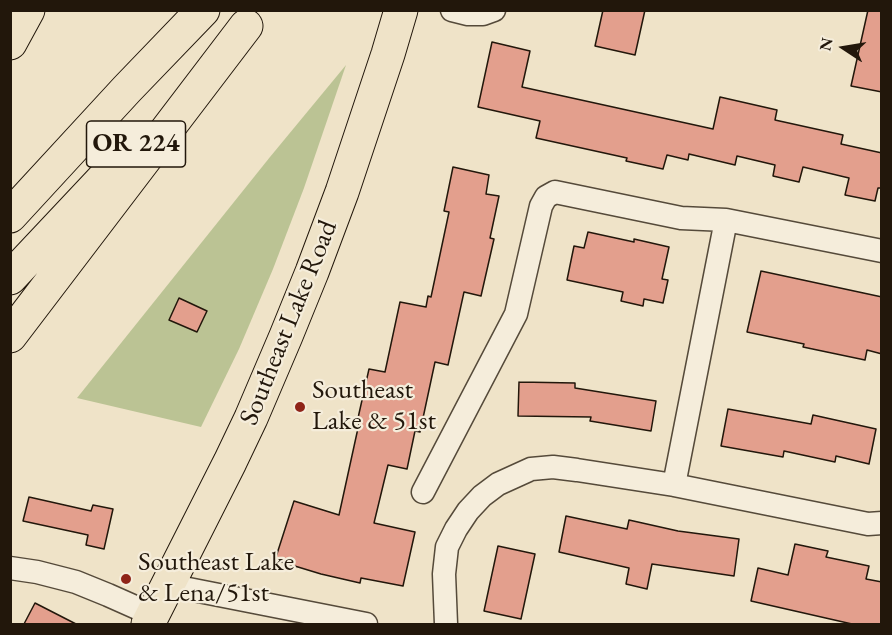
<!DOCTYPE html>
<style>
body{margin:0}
#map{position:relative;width:892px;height:635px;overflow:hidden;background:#efe3c8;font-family:"EB Garamond",serif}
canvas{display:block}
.frame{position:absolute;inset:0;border:12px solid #22170b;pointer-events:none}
.north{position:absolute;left:814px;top:18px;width:60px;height:60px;-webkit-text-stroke:4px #f5eddb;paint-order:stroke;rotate:282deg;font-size:16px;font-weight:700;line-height:24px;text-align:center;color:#22170b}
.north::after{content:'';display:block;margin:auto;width:21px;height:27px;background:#22170b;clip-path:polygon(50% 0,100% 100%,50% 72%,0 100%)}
</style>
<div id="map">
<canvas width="892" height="635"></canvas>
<div class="frame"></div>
<div class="north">N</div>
</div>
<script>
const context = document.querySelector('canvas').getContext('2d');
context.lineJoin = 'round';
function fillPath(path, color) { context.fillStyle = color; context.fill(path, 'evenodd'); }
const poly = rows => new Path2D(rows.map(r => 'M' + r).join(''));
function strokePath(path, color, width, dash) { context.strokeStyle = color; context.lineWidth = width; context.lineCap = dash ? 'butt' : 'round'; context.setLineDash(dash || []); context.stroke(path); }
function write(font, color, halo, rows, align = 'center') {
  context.font = font + ' "EB Garamond",serif'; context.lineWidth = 4.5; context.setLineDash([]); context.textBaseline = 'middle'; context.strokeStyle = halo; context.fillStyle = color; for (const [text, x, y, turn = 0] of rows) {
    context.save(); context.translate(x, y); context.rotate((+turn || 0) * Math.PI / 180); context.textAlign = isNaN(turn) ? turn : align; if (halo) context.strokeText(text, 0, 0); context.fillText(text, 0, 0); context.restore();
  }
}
fillPath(poly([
 [346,65,304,188,273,269,239,349,201,427,77,398,270,157]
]), '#bbc394');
const building = poly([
 [603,10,645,10,635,55,595,46,603,10],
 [868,10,882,10,882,92,851,86,868,10],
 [492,42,530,51,522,87,713,129,720,97,777,110,775,120,843,135,841,144,882,153,882,188,878,188,875,201,845,195,849,178,803,167,799,182,773,176,775,165,737,156,735,165,689,154,688,160,667,155,663,169,626,161,627,158,536,138,540,121,478,107,492,42],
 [453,167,489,175,486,194,499,196,490,238,494,239,481,296,464,292,448,365,435,362,420,432,415,431,407,469,388,465,374,523,415,532,403,586,361,578,360,583,321,574,275,560,294,501,339,515,360,419,358,418,369,369,385,372,400,302,426,307,428,296,431,297,449,212,444,211,453,167],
 [588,232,634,242,634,239,669,247,662,279,668,280,663,303,644,299,643,306,621,301,623,292,567,280,574,246,584,248,588,232],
 [761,271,882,297,882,354,867,350,865,360,803,347,804,344,747,332,761,271],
 [179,298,207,311,197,332,169,320,179,298],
 [519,382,575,383,575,388,656,401,651,431,590,421,591,417,518,416,519,382],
 [728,409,811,424,813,415,876,429,869,464,836,456,835,462,784,451,783,457,721,446,728,409],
 [29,497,91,511,93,505,113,509,104,549,86,545,88,535,23,521,29,497],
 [566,516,627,529,629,520,678,531,739,539,734,576,652,564,647,589,626,584,629,568,559,552,566,516],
 [795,544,828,551,826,557,869,566,866,579,882,582,882,624,852,624,751,601,758,568,788,575,795,544],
 [498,546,535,554,521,619,484,611,498,546],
 [35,603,76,624,24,624,35,603]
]);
fillPath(building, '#e39f8d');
strokePath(building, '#22170b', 1.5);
const minor = poly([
 [452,10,468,14,483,14,494,10],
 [674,485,726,220],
 [423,492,516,314,541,206,546,197,555,192,681,218,726,220,882,251],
 [10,568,37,572,76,582,108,595,153,615],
 [168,585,366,624],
 [446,624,444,574,447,547,456,529,468,511,482,496,498,484,531,469,553,467,577,470,674,485,868,524,882,523]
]);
const primary = poly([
 [148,624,230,462,251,418,286,336,312,272,342,192,388,54,401,10]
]);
const trunk = poly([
 [10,43,28,10],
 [10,216,127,89,203,10],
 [10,278,120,161],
 [10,336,246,26]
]);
strokePath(minor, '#554a3a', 25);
strokePath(primary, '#22170b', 35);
strokePath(trunk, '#22170b', 35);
strokePath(minor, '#f5eddb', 22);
strokePath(primary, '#efe3c8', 33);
strokePath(trunk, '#efe3c8', 33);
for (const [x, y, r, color] of [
 [300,407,6,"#8f2418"],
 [126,579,6,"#8f2418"]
]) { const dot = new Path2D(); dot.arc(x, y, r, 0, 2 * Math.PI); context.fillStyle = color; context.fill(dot); strokePath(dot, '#f5eddb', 2); }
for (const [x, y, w] of [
 [136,144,99]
]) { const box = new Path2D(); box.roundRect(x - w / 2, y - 23, w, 46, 4.5); context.fillStyle = '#f5eddb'; context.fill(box); strokePath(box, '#22170b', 1.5); }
write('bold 26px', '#22170b', null, [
 ["OR 224",136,144]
]);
write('27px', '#22170b', '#f5eddb', [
 ["Southeast Lake Road",289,323,-68]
]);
write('27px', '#22170b', '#f5eddb', [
 ["Southeast",312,391],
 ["Lake & 51st",312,422],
 ["Southeast Lake",138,563],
 ["& Lena/51st",138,594]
], 'left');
</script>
